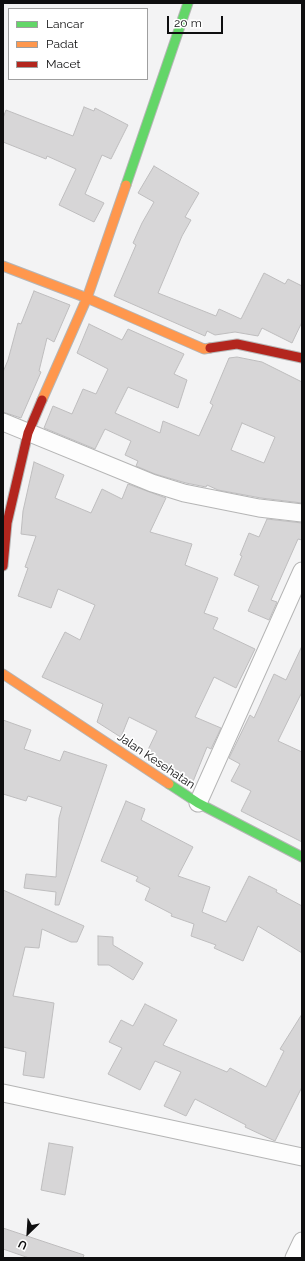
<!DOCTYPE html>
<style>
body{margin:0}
#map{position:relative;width:305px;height:1261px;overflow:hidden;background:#f3f3f4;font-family:Raleway,sans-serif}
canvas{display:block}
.frame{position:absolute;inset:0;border:4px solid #0e0e0f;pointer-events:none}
.legend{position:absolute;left:8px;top:8px;width:140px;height:72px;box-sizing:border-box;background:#fff;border:1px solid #9f9f9f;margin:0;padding:5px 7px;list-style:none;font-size:12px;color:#0e0e0f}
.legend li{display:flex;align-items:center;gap:8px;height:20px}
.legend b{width:20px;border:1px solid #9f9f9f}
.north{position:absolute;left:8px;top:1213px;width:40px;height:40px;-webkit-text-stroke:3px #fff;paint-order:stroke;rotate:205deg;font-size:11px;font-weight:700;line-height:16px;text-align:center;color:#0e0e0f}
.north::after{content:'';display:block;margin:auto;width:14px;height:18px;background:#0e0e0f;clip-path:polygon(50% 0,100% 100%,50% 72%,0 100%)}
.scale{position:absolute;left:167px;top:16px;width:56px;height:18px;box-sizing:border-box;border:2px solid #0e0e0f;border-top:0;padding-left:5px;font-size:12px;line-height:14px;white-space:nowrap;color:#0e0e0f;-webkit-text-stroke:3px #fff;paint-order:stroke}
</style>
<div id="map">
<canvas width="305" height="1261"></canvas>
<div class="frame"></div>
<ul class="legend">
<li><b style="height:5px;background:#63d668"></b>Lancar</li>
<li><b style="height:5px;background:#ff974d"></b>Padat</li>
<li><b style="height:5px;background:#b3261e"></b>Macet</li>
</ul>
<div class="north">U</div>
<div class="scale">20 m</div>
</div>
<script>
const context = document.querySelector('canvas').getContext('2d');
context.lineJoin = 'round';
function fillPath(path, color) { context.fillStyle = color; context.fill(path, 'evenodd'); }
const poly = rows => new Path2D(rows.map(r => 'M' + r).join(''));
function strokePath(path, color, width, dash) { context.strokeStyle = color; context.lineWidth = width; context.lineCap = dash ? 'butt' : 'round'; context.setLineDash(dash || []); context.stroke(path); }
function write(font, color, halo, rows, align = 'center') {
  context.font = font + ' Raleway,sans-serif'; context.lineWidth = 3.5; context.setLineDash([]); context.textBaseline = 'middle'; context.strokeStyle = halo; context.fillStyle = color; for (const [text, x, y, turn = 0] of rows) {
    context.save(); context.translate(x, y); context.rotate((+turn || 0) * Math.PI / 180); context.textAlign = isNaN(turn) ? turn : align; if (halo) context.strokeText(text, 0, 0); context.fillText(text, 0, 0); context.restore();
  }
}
const building = poly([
 [84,107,94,111,95,108,128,125,111,159,102,155,85,194,104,203,94,222,59,205,76,169,47,156,46,159,3,142,3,118,6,110,73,136,84,107],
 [154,166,199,193,185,217,191,220,182,236,158,293,216,316,219,309,241,319,264,273,285,284,288,279,302,286,302,322,292,343,262,328,258,336,235,332,215,335,207,331,205,336,114,296,136,245,133,243,142,223,154,202,138,193,154,166],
 [34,291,70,305,54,342,47,338,39,371,41,372,21,418,3,412,3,372,8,360,18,323,21,324,34,291],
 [89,324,122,340,128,329,184,354,174,374,187,380,178,408,128,387,115,413,160,433,163,421,199,436,213,405,210,403,229,358,237,357,262,362,302,382,302,503,261,498,218,490,207,485,206,487,186,483,155,474,136,466,138,461,125,455,131,441,105,429,95,449,44,428,53,406,72,414,83,389,96,394,108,369,77,353,89,324],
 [242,423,275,437,264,463,231,450,242,423],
 [34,462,64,475,55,498,91,513,102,489,122,499,128,484,166,498,150,532,192,544,185,565,218,578,204,613,218,618,213,629,255,649,236,688,214,677,195,717,221,728,211,749,207,747,192,784,169,769,170,766,146,754,157,731,129,717,121,737,119,736,97,722,103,704,42,677,65,632,80,640,95,605,58,589,51,608,18,596,28,568,25,567,36,536,21,534,23,511,34,462],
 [267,519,302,523,302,540,298,539,271,600,277,602,269,620,248,611,259,586,234,575,242,556,240,555,249,533,259,537,267,519],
 [302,646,302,692,278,741,302,752,302,842,241,811,251,791,231,781,240,764,229,758,250,715,254,718,274,674,286,680,302,646],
 [3,720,31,730,24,749,60,761,64,751,107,765,59,905,55,905,56,892,24,888,26,874,56,877,59,818,62,807,28,796,26,801,3,794,3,720],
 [126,801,145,809,141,820,193,847,178,876,210,887,202,912,226,922,249,876,277,890,276,892,302,906,302,953,258,926,243,961,214,948,216,945,191,936,194,924,171,916,172,914,145,900,150,888,136,881,138,877,101,861,126,801],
 [3,890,84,926,77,942,71,942,42,929,39,948,25,947,13,996,54,1003,44,1078,23,1075,26,1052,3,1047,3,890],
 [98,936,113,937,113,945,143,963,133,980,109,965,98,965,98,936],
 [145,1004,177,1020,163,1045,227,1072,230,1068,266,1087,284,1051,280,1049,302,1014,302,1087,275,1141,245,1127,246,1125,195,1099,186,1116,164,1106,181,1072,155,1061,140,1090,108,1074,122,1048,109,1042,121,1020,133,1026,145,1004],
 [49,1143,73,1147,65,1195,41,1190,49,1143],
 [3,1228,84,1255,83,1258,29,1258,3,1249,3,1228]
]);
fillPath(building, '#d7d6d7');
strokePath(building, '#bebdbe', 1);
const street = poly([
 [3,422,152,483,184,493,259,508,302,513],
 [198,803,302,571],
 [3,1093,302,1157],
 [294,1258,302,1241]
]);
const fast = poly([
 [126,185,188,3],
 [169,784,198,803,302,857]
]);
const slow = poly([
 [3,266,87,298,204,349,210,348],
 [42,400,87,298,126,185],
 [3,674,169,784]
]);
const jam = poly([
 [210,348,237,344,302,358],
 [3,566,7,523,28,433,42,400]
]);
strokePath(street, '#b5b5b5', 19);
strokePath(fast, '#b5b5b5', 11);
strokePath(slow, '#b5b5b5', 11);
strokePath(jam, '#b5b5b5', 11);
strokePath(street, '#fdfdfd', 17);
strokePath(fast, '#63d668', 9);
strokePath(slow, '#ff974d', 9);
strokePath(jam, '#b3261e', 9);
write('12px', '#0e0e0f', '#fff', [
 ["Jalan Kesehatan",156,761,34]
]);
</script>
